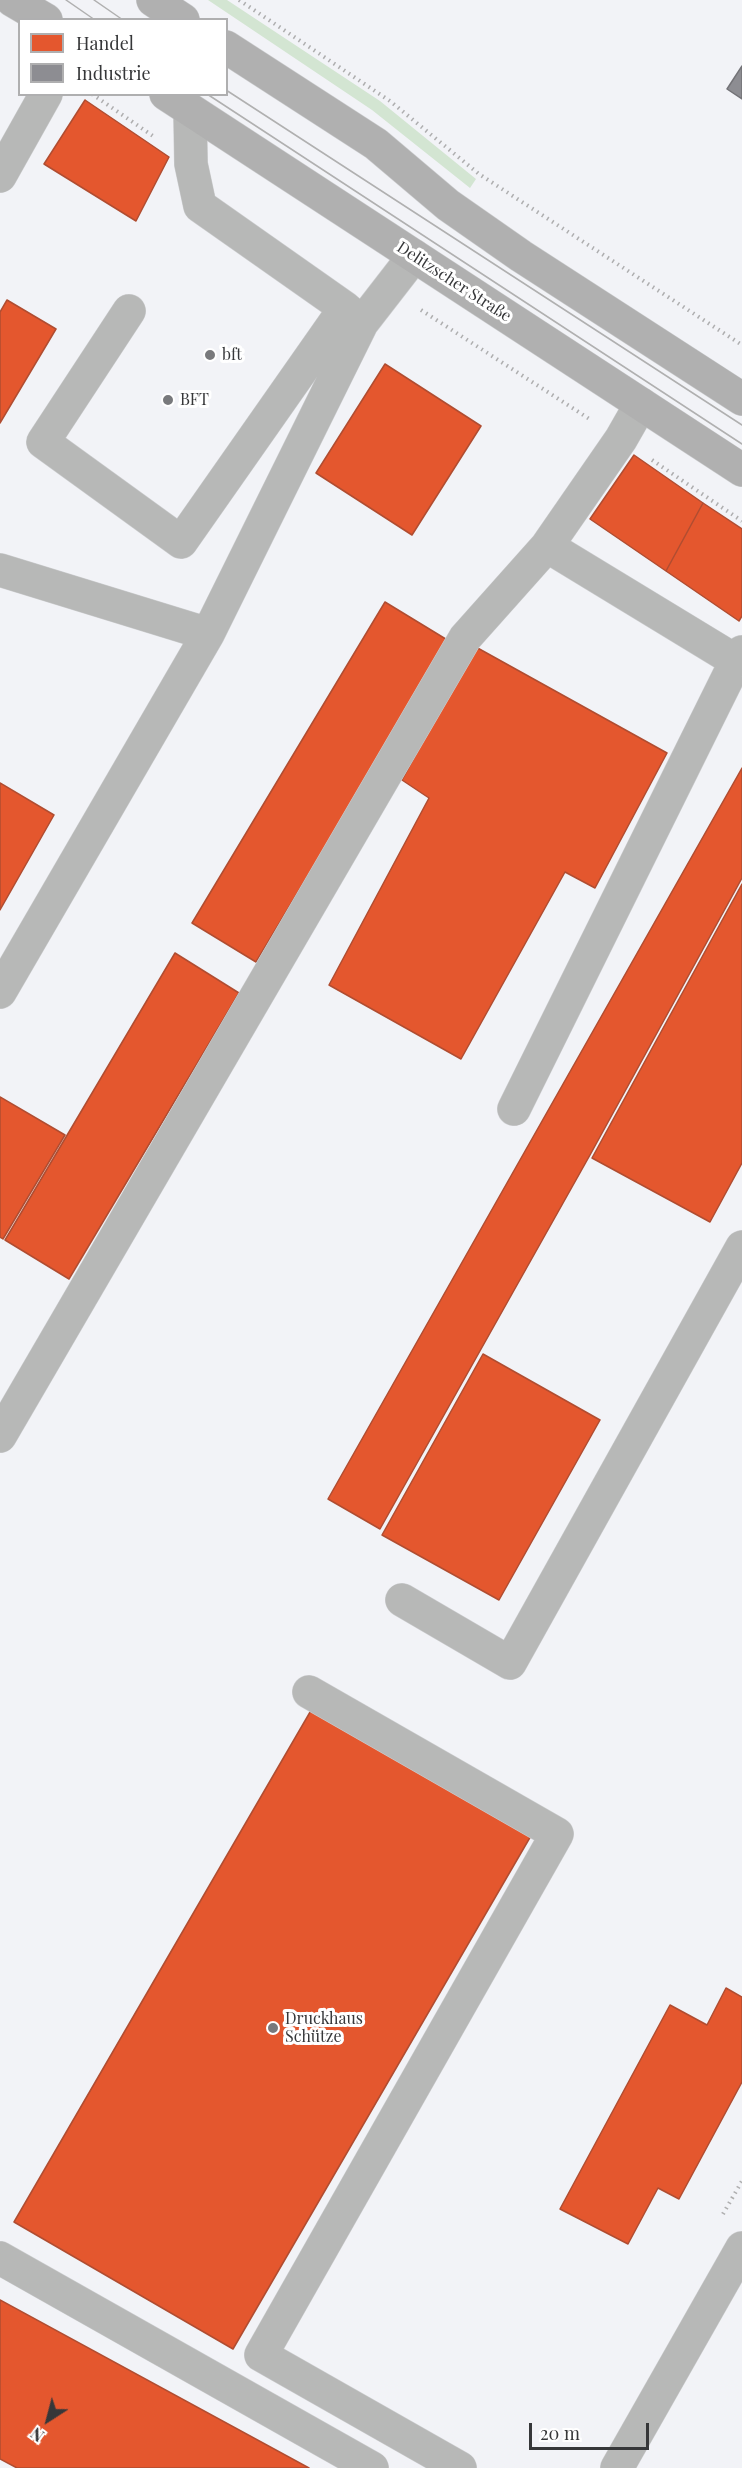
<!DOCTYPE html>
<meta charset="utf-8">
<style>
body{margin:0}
#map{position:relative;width:742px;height:2468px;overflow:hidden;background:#f2f3f7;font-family:"Playfair Display",serif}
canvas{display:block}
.legend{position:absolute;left:18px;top:18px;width:210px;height:78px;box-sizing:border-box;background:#fff;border:2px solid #afafb0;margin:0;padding:8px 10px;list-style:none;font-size:18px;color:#363739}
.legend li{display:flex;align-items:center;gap:12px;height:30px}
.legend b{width:30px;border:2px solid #afafb0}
.north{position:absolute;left:18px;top:2390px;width:60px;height:60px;-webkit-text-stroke:4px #fff;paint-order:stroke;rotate:216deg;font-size:16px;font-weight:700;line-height:24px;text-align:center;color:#363739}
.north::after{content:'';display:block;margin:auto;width:21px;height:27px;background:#363739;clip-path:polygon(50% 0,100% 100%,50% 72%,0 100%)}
.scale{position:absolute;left:529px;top:2423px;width:120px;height:27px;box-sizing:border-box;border:3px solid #363739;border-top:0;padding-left:8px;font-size:18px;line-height:21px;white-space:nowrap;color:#363739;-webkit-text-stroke:4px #fff;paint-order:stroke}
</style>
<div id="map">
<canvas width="742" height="2468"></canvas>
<ul class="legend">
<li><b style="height:16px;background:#e4572e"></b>Handel</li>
<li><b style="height:16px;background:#8d8d92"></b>Industrie</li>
</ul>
<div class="north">N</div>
<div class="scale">20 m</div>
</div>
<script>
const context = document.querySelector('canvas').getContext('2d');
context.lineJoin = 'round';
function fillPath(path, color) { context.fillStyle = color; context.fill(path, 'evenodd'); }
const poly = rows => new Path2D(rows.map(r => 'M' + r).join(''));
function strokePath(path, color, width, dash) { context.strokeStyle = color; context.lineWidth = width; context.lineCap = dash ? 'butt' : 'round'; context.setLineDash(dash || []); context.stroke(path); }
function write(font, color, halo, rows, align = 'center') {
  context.font = font + ' "Playfair Display",serif'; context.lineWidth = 6; context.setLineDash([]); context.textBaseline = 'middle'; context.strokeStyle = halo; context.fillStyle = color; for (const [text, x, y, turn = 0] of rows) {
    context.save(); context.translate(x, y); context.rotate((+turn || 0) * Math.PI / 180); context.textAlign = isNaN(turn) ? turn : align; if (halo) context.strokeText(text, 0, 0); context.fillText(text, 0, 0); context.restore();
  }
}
fillPath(poly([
 [208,0,227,0,380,101,476,179,470,188,372,110]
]), '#d3e5d2');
const shops = poly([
 [85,100,169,157,136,221,44,164,85,100],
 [7,300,56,329,0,423,0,312,7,300],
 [385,364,481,426,412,535,316,473,385,364],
 [634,455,703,503,666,571,590,519,634,455],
 [703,503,742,529,742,616,739,621,666,571,703,503],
 [385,602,449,641,256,962,192,923,385,602],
 [474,646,667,753,595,888,565,872,461,1059,329,985,429,798,402,780,474,646],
 [742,768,742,878,590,1155,380,1529,328,1499,742,768],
 [0,783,54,815,0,910,0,783],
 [742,884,742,1163,710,1222,592,1158,742,884],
 [175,953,239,993,69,1279,5,1240,175,953],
 [0,1097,65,1135,3,1239,0,1237,0,1097],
 [483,1354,600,1420,499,1600,382,1535,483,1354],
 [313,1707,532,1834,233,2349,14,2222,313,1707],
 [726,1988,742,1997,742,2082,679,2199,658,2188,628,2244,560,2209,670,2005,707,2025,726,1988],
 [0,2300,309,2468,17,2468,0,2459,0,2300]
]);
fillPath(shops, '#e4572e');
strokePath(shops, '#b04d31', 1.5);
const industry = poly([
 [742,66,742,99,727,89,742,66]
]);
fillPath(industry, '#8d8d92');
strokePath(industry, '#737377', 1.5);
const minor = poly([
 [190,110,191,164,200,206,345,308,361,322],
 [0,176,46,94],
 [129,311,43,442,181,542,345,308],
 [547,546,736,661,742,652],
 [0,570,208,634],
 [0,992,208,634,362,323,414,256],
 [514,1109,736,661],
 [0,1436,465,638,547,546,621,439,641,404],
 [402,1600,510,1663,742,1247],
 [309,1692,557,1834,261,2355,460,2468],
 [0,2258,372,2468],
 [617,2468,742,2248]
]);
const major = poly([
 [12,0,46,20],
 [153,0,183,20],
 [226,47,376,144,448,205,521,256,742,399],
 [166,94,742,470]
]);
strokePath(minor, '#cdced0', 34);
strokePath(major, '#cdced0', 34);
strokePath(poly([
 [239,0,390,101,479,174,742,345],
 [92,94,153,136],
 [421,310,591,420],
 [652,460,742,521],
 [723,2214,742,2181]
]), '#aeaeaf', 4, [1.5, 4.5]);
strokePath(minor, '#b7b8b7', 33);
strokePath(major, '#b0b0b0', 33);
strokePath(poly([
 [66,0,95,20],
 [94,0,123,20],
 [226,90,742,425],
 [207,94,742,444]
]), '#b0b0b0', 1.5);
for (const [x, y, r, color] of [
 [210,355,6,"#78797c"],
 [168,400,6,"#78797c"],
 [273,2028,6,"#78797c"]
]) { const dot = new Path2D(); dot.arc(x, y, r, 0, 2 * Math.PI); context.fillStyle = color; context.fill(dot); strokePath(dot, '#fff', 2); }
write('16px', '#363739', '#fff', [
 ["Delitzscher Straße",454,282,33]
]);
write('16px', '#363739', '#fff', [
 ["bft",222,355],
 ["BFT",180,400],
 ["Druckhaus",285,2019],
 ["Schütze",285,2037]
], 'left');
</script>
